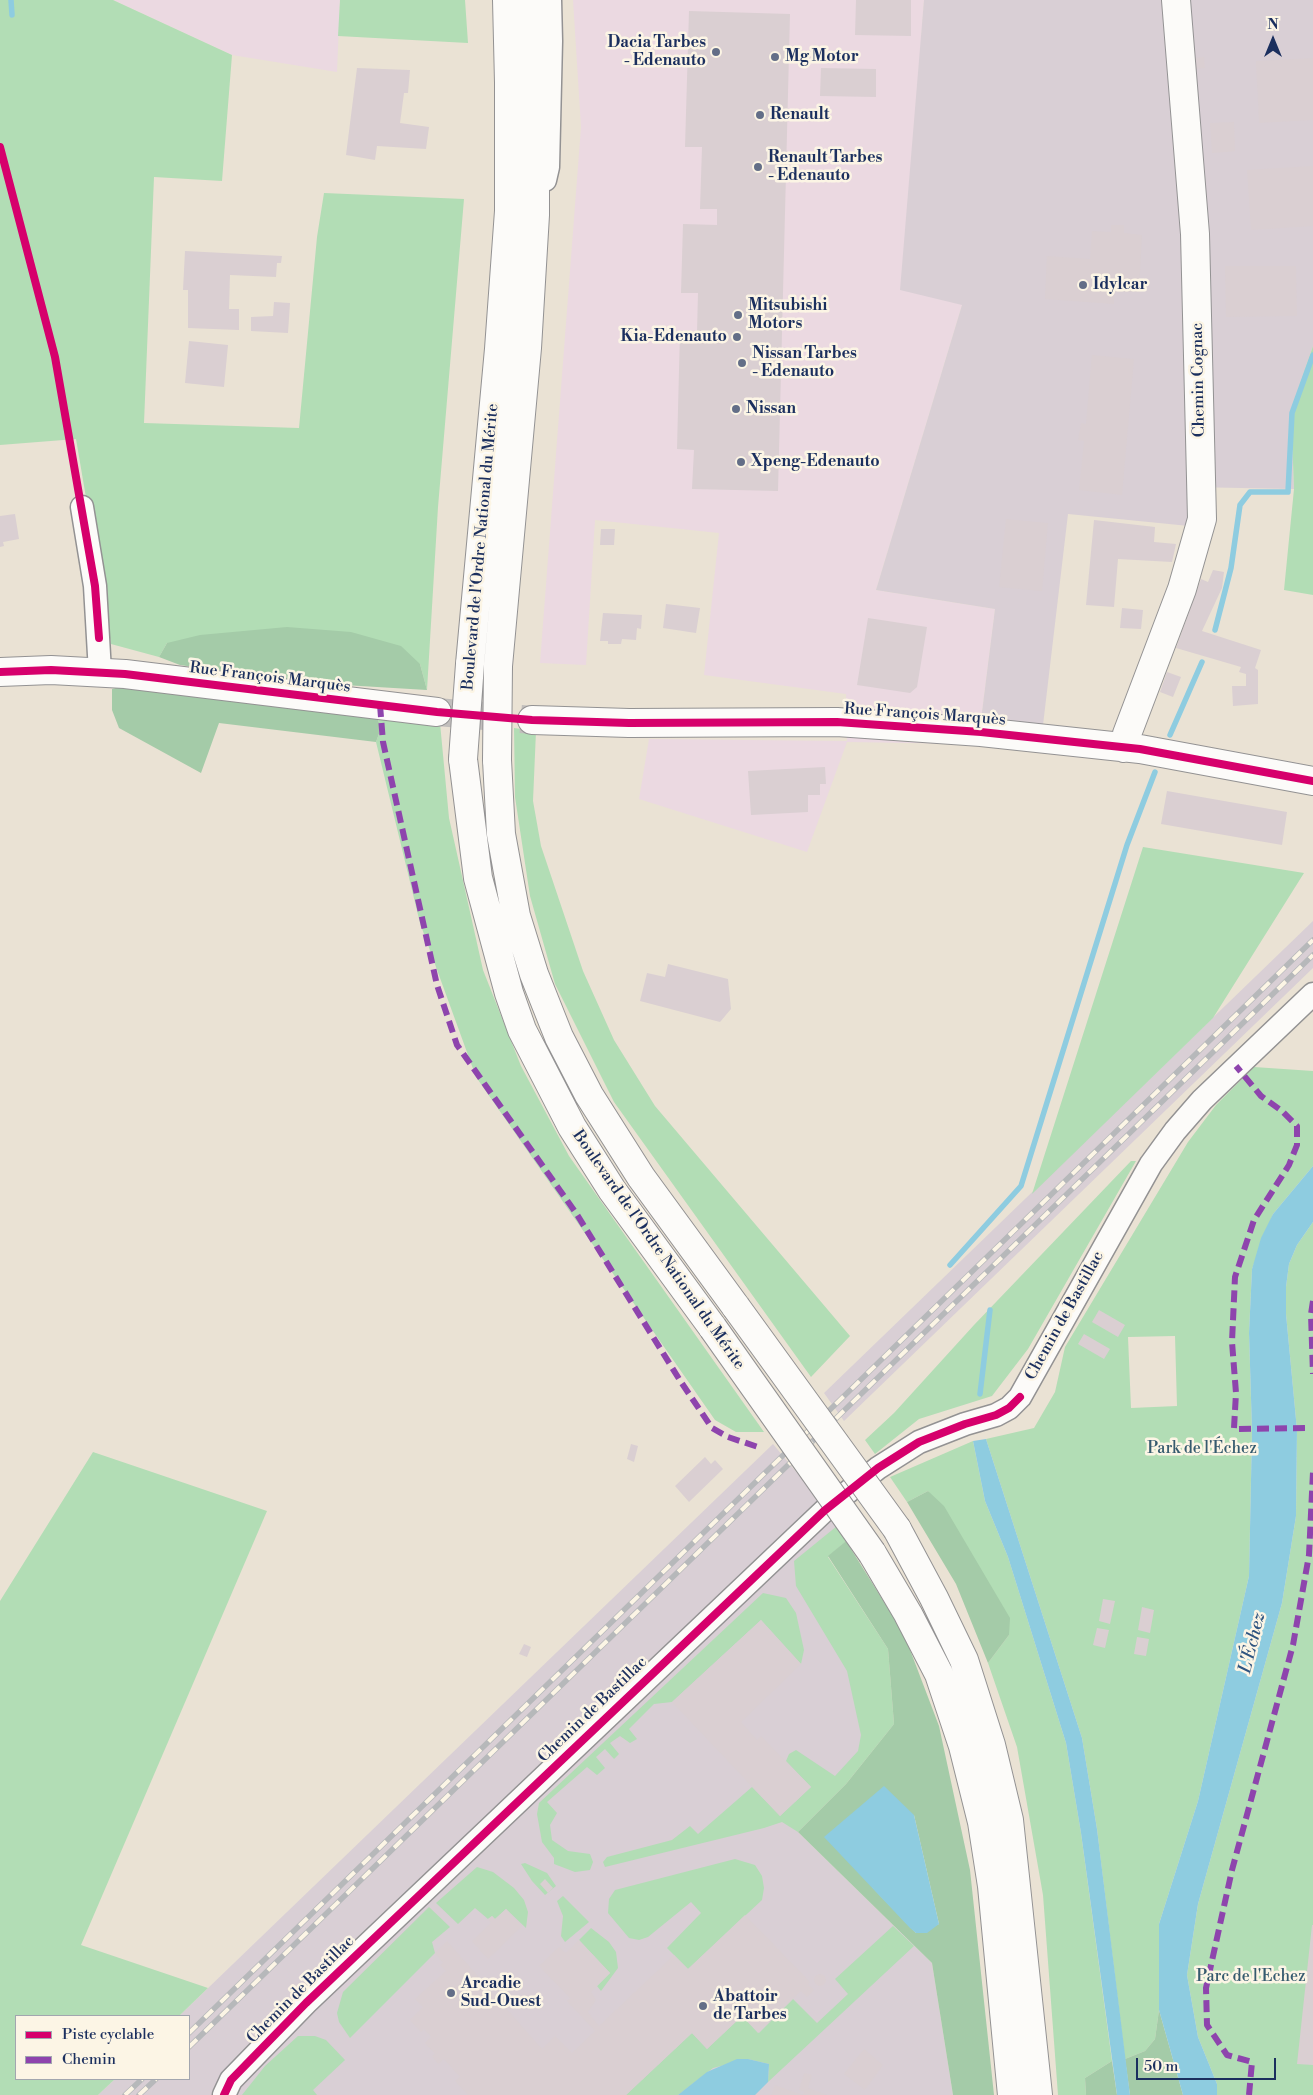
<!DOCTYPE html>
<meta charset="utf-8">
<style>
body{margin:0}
#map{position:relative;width:1313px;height:2095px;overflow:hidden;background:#eae2d4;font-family:"Libre Bodoni",serif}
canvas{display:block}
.legend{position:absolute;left:15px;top:2015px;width:175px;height:65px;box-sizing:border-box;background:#fcf5e5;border:1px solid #a2a6af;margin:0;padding:6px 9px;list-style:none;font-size:15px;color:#1b2f5e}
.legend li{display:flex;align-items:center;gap:10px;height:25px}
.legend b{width:25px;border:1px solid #a2a6af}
.north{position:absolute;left:1248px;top:15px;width:50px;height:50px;-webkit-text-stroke:4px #fcf5e5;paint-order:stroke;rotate:0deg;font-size:14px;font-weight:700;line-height:20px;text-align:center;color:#1b2f5e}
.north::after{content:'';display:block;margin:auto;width:18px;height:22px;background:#1b2f5e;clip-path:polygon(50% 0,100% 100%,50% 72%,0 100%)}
.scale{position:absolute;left:1136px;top:2058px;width:140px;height:22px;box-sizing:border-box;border:2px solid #1b2f5e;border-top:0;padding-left:6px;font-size:15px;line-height:18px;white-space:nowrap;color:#1b2f5e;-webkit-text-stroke:4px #fcf5e5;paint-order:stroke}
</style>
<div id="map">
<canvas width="1313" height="2095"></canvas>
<ul class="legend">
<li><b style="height:6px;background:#d6006c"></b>Piste cyclable</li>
<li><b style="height:6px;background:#8e44ad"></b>Chemin</li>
</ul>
<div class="north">N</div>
<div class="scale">50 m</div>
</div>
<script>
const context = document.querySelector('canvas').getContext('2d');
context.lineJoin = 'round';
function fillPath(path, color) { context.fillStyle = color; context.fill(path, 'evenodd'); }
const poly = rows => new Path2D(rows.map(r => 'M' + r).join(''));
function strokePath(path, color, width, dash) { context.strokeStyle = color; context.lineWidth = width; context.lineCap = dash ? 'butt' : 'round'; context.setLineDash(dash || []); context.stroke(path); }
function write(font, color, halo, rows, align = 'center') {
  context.font = font + ' "Libre Bodoni",serif'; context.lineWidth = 5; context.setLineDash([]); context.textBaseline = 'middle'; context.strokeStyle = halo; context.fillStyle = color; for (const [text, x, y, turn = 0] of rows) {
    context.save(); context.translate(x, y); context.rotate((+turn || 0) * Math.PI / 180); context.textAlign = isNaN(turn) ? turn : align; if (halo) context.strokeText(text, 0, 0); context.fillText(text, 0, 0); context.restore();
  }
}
fillPath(poly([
 [113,0,340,0,337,72,232,55],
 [573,0,924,0,921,41,962,305,876,590,995,609,981,720,976,744,847,742,807,852,639,799,649,739,847,741,846,694,704,675,719,533,595,520,586,665,540,663,581,127]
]), '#ebd9e1');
fillPath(poly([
 [924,0,1313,0,1313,346,1291,410,1294,489,1189,487,1189,526,1068,514,1043,725,981,720,995,609,876,590,962,305,900,290],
 [1313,921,1313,968,844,1421,824,1393],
 [773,1444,798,1474,846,1541,828,1557,894,1724,798,1832,932,1963,953,2095,98,2095,115,2079,189,2079,189,2016,179,2016]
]), '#d9cfd5');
fillPath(poly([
 [0,0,113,0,232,55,222,181,154,177,144,423,299,428,317,237,324,193,464,199,438,507,427,690,420,664,167,643,159,657,111,644,76,439,0,445],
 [340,0,465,0,468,43,338,36],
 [1313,346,1313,595,1284,590,1294,489,1291,410],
 [376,715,440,723,449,818,483,970,521,1066,569,1156,764,1432,736,1432,715,1420,476,1077,420,923,376,742,381,728],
 [514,728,536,731,533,801,541,846,583,971,614,1040,655,1106,850,1336,811,1377,614,1102,555,984,530,896,515,797],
 [1143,847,1304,873,1213,1018,1032,1194],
 [1254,1067,1313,1071,1313,1166,1273,1214,1252,1269,1249,1333,1252,1431,1249,1576,1198,1801,1159,1924,1159,2010,1155,2039,1145,2051,1125,2059,1097,1829,1082,1738,986,1439,1034,1428,1055,1392,1065,1347,1188,1142,1216,1105],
 [1175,1336,1177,1406,1131,1408,1128,1337],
 [1131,1161,1136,1161,1028,1349,992,1396,919,1419,875,1454,865,1440,894,1413,974,1325],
 [1313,1222,1313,2095,1217,2095,1217,2084,1198,2037,1187,1975,1198,1904,1282,1603,1296,1516,1297,1430,1286,1314,1286,1287,1289,1264,1297,1245],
 [973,1441,985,1501,1008,1557,1066,1743,1081,1833,1112,2061,1085,2078,1086,2095,1058,2095,1043,1895,1017,1747,988,1663,1009,1635,928,1491,907,1502,890,1477],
 [93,1452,267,1511,81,1945,208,1988,179,2016,16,2016,16,2079,115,2079,98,2095,0,2095,0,1601],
 [837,1526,846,1541,828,1557,888,1649,894,1724,846,1784,798,1832,782,1822,764,1828,605,1867,603,1862,607,1857,672,1840,690,1826,698,1834,752,1787,780,1816,811,1787,786,1761,789,1754,796,1750,835,1776,858,1751,861,1735,847,1671,796,1586,794,1561],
 [763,1593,786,1598,796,1613,804,1650,801,1664,761,1620,672,1702,654,1704,629,1729,637,1739,630,1743,620,1736,610,1743,619,1754,614,1759,605,1749,596,1757,605,1768,597,1775,587,1767,547,1802,557,1813,550,1825,552,1840,568,1851,590,1854,593,1862,590,1870,575,1872,554,1864,554,1858,542,1842,537,1814,539,1803],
 [735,1859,755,1865,762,1876,764,1888,762,1900,688,1969,667,1948,701,1913,691,1902,648,1937,639,1940,629,1938,608,1913,609,1899,615,1890],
 [525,1863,547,1873,556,1886,545,1895,532,1881,521,1864],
 [477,1867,493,1872,514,1888,524,1900,528,1912,526,1928,506,1909,495,1919,492,1916,488,1919,475,1908,458,1924,436,1903],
 [563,1896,589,1922,565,1942,561,1936,563,1916,557,1901],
 [429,1907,450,1927,432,1942,435,1953,350,2038,339,2022,337,2013,343,1992],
 [893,1926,914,1946,768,2082,769,2064,748,2059,713,2068,678,2095,626,2095,692,2033,707,2049,742,2016,759,2033,793,1999,817,2023,848,1994,835,1979],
 [591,1928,609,1942,616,1952,618,1968,601,1991,597,1986,610,1973,579,1940],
 [298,2036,315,2036,326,2040,345,2060,313,2090,317,2095,242,2095,265,2066]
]), '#b2ddb5');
fillPath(poly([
 [287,627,351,632,401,646,420,664,427,690,294,682,180,665,159,657,167,643,200,635],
 [127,685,376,715,381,728,376,742,219,723,201,773,119,728,112,710,112,689],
 [928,1491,944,1506,1010,1618,1009,1635,988,1663,956,1584,907,1502],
 [846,1541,904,1634,939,1726,970,1870,994,2095,953,2095,932,1963,798,1832,846,1784,894,1724,888,1649,828,1556],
 [914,1815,939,1924,916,1933,872,1887],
 [1159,2010,1183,2095,1130,2095,1125,2059,1145,2051,1155,2039],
 [1112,2061,1117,2095,1086,2095,1085,2078]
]), '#a4cba8');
fillPath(poly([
 [1313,1166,1313,1222,1297,1245,1289,1264,1286,1287,1286,1314,1297,1430,1296,1516,1282,1603,1198,1904,1187,1975,1198,2037,1217,2084,1217,2095,1183,2095,1159,2010,1159,1924,1198,1801,1249,1576,1252,1431,1249,1333,1252,1269,1261,1238,1273,1214],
 [986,1439,1082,1738,1097,1829,1130,2095,1117,2095,1081,1833,1066,1743,1008,1557,985,1501,973,1441],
 [884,1786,914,1815,939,1924,927,1933,916,1933,910,1928,824,1837],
 [737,2059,748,2059,769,2064,768,2082,755,2095,678,2095,707,2072]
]), '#8ecce0');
strokePath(poly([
 [11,0,12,15],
 [1215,630,1231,568,1240,505,1250,492,1288,492,1292,413,1313,355],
 [1170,735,1202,662],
 [950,1265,1021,1186,1127,845,1155,772],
 [980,1394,990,1310]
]), '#8ecce0', 5.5);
fillPath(poly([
 [856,0,911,0,911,36,855,35],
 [689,11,790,14,778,491,692,489,694,450,677,449,680,331,697,332,698,293,681,293,683,224,717,225,717,209,700,209,702,147,685,147],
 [1204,57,1205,68,1194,69,1193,58],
 [1313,58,1313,120,1259,123,1256,61],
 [357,68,410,70,408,93,404,93,400,123,429,127,426,149,377,146,375,160,346,155],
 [821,68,876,69,876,97,820,96],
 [1234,122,1235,151,1212,153,1210,123],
 [1313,166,1313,226,1251,230,1247,170],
 [1111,225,1124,225,1124,233,1142,235,1139,292,1114,292,1114,304,1045,299,1047,256,1090,259,1092,231,1111,232],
 [185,251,282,256,281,263,277,263,276,277,230,275,229,309,239,309,239,330,188,328,188,290,183,290],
 [1225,266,1296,266,1297,316,1226,317],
 [274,302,290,303,288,333,251,331,251,317,273,316],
 [189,341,228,345,224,387,185,383],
 [1092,355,1134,359,1122,495,1079,490,1084,441,1078,440,1081,423,1086,424],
 [15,514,19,539,3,542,4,546,0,547,0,516],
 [1006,519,1048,523,1042,591,999,587],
 [1094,520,1155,527,1154,542,1176,544,1172,562,1118,559,1114,607,1086,605],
 [601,529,615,529,614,545,600,545],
 [1213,570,1224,572,1222,588,1202,631,1261,650,1255,668,1258,670,1258,704,1233,706,1232,686,1246,686,1246,674,1239,672,1241,667,1176,648,1201,579,1208,582],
 [666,604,700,608,696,633,663,628],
 [1122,608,1143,610,1141,629,1120,628],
 [603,613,642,615,641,629,637,628,636,640,622,639,621,644,608,644,608,641,600,641],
 [868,618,927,627,917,687,910,693,857,685],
 [1167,672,1181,677,1173,697,1160,692],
 [825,767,826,784,820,784,820,795,808,795,808,812,751,815,748,771],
 [1167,791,1287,812,1282,845,1161,824],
 [668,964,728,979,731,1009,720,1022,640,1001,647,973,665,977],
 [1099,1310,1125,1325,1118,1337,1092,1322],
 [1084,1334,1110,1349,1104,1359,1078,1344],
 [631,1444,638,1446,634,1462,627,1459],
 [705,1457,711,1464,715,1460,723,1469,689,1502,675,1486],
 [1103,1599,1115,1601,1110,1624,1099,1621],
 [1142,1607,1154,1610,1150,1633,1138,1630],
 [761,1620,801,1664,741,1722,757,1740,761,1736,811,1787,780,1816,672,1702],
 [1097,1628,1109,1630,1105,1648,1093,1645],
 [1137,1637,1149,1639,1146,1656,1134,1654],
 [524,1644,531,1647,527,1657,519,1654],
 [545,1879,553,1888,548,1893,540,1884],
 [506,1909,522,1926,488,1959,472,1941,491,1923,488,1919,492,1916,495,1919],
 [745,1915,810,1982,808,1984,814,1990,807,1997,801,1991,758,2033,742,2016,707,2049,692,2033,626,2095,468,2095,455,2081,460,2077,444,2059,438,2064,432,2056,435,2054,425,2043,431,2037,424,2029,421,2032,410,2020,423,2007,415,1999,446,1971,440,1965,443,1963,435,1953,447,1941,542,2049,555,2036,572,2053,595,2031,567,2001,570,1998,539,1966,559,1947,566,1953,579,1940,610,1973,591,1992,596,2000,588,2012,599,2026,674,1955,688,1969],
 [1312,1925,1313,1925,1313,2065,1297,2064],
 '814 1980a6 6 0 1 1 12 0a6 6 0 1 1-12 0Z',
 [864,2049,883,2065,865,2090,844,2074],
 [804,2073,812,2075,808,2088,827,2095,803,2095,804,2092,799,2090],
 [775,2085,803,2095,771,2095]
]), '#dacfd2');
strokePath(poly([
 [437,712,532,720]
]), '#c1bebc', 28, [28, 14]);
const street = poly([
 [545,180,548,167,551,41,550,0],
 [82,507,95,586,100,672],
 [224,2095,231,2080,306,2003,824,1511,878,1468,919,1442,965,1424,996,1415,1009,1408,1020,1397,1151,1164,1175,1131,1202,1100,1313,994]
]);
const secondary = poly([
 [0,672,51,670,125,674,437,712],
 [532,720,629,723,837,722,981,732,1140,749,1313,781],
 [1124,748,1127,734,1182,589,1202,519,1195,234,1176,0]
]);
const primary = poly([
 [470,664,499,349,509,211,509,83,507,0],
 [498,666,527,348,535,215,535,32,532,0],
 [463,759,478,878,509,993,522,1030,572,1127,612,1190,713,1328],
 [497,760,501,834,516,916,534,974,559,1037,589,1095,641,1177,736,1307],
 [897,1529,934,1598,964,1660,991,1745,1009,1820,1038,2095],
 [872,1553,908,1614,939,1674,963,1746,982,1822,992,1886,1012,2095]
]);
strokePath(street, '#939293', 25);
strokePath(secondary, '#939293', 30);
strokePath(primary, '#939293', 30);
strokePath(street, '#fcfbf9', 22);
strokePath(secondary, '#fcfbf9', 28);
strokePath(primary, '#fcfbf9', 28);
const rail = poly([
 [189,2033,1313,940],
 [189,2047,1313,955],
 [125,2095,142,2079],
 [139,2095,156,2079]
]);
strokePath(rail, '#b6b8ba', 5.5);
strokePath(rail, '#fcf5e5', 4, [11]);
const primaryBridge = poly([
 [463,759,470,664],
 [497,760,498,666],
 [736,1307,897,1529],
 [713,1328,872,1553]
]);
strokePath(primaryBridge, '#939293', 30, []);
strokePath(primaryBridge, '#fcfbf9', 28);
strokePath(poly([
 [380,705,383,742,437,985,457,1045,576,1213,681,1382,712,1428,728,1437,761,1448],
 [1313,1301,1311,1314,1313,1374],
 [1234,1428,1236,1393,1232,1342,1235,1277,1254,1220,1289,1165,1297,1145,1297,1126,1282,1111,1261,1096,1236,1066],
 [1239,1429,1306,1428],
 [1249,2095,1252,2062,1227,2055,1207,2025,1206,1988,1232,1870,1293,1645,1309,1555,1313,1472]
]), '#8e44ad', 6, [12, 6]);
strokePath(poly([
 [0,147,55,357,95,586,99,638],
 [0,672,51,670,125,674,437,712,532,720,629,723,837,722,981,732,1140,749,1313,781],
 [224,2095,231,2080,306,2003,824,1511,878,1468,919,1442,965,1424,996,1415,1009,1408,1020,1397]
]), '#d6006c', 8);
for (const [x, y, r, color] of [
 [716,52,5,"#636e87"],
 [775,57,5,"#636e87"],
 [760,115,5,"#636e87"],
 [758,167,5,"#636e87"],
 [1083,285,5,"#636e87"],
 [738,315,5,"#636e87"],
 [737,337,5,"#636e87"],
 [742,363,5,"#636e87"],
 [736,409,5,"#636e87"],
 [741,462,5,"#636e87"],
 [451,1993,5,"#636e87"],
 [703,2006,5,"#636e87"]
]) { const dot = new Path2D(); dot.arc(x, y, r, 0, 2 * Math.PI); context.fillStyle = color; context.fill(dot); strokePath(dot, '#fcf5e5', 2); }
write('bold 16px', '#1b2f5e', '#fcf5e5', [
 ["Dacia Tarbes",706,43,"right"],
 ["- Edenauto",706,61,"right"],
 ["Mg Motor",785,57],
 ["Renault",770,115],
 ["Renault Tarbes",768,158],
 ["- Edenauto",768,176],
 ["Idylcar",1093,285],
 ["Mitsubishi",748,306],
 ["Motors",748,324],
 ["Kia-Edenauto",727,337,"right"],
 ["Nissan Tarbes",752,354],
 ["- Edenauto",752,372],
 ["Nissan",746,409],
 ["Xpeng-Edenauto",751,462],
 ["Arcadie",461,1984],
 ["Sud-Ouest",461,2002],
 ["Abattoir",713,1997],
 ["de Tarbes",713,2015]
], 'left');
write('16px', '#1b2f5e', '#fcf5e5', [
 ["Chemin Cognac",1199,380,-91],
 ["Boulevard de l'Ordre National du Mérite",481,547,-85],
 ["Rue François Marquès",270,678,7],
 ["Rue François Marquès",925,715,4],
 ["Boulevard de l'Ordre National du Mérite",658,1250,55],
 ["Chemin de Bastillac",1065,1316,-61],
 ["Chemin de Bastillac",593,1710,-44],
 ["Chemin de Bastillac",301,1990,-45]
]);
write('16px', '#355a6e', '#fcf5e5', [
 ["Park de l'Échez",1202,1449],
 ["Parc de l'Echez",1251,1977]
]);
write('italic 18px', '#2e5480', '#fcf5e5', [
 ["L'Échez",1253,1643,-76]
]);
</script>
